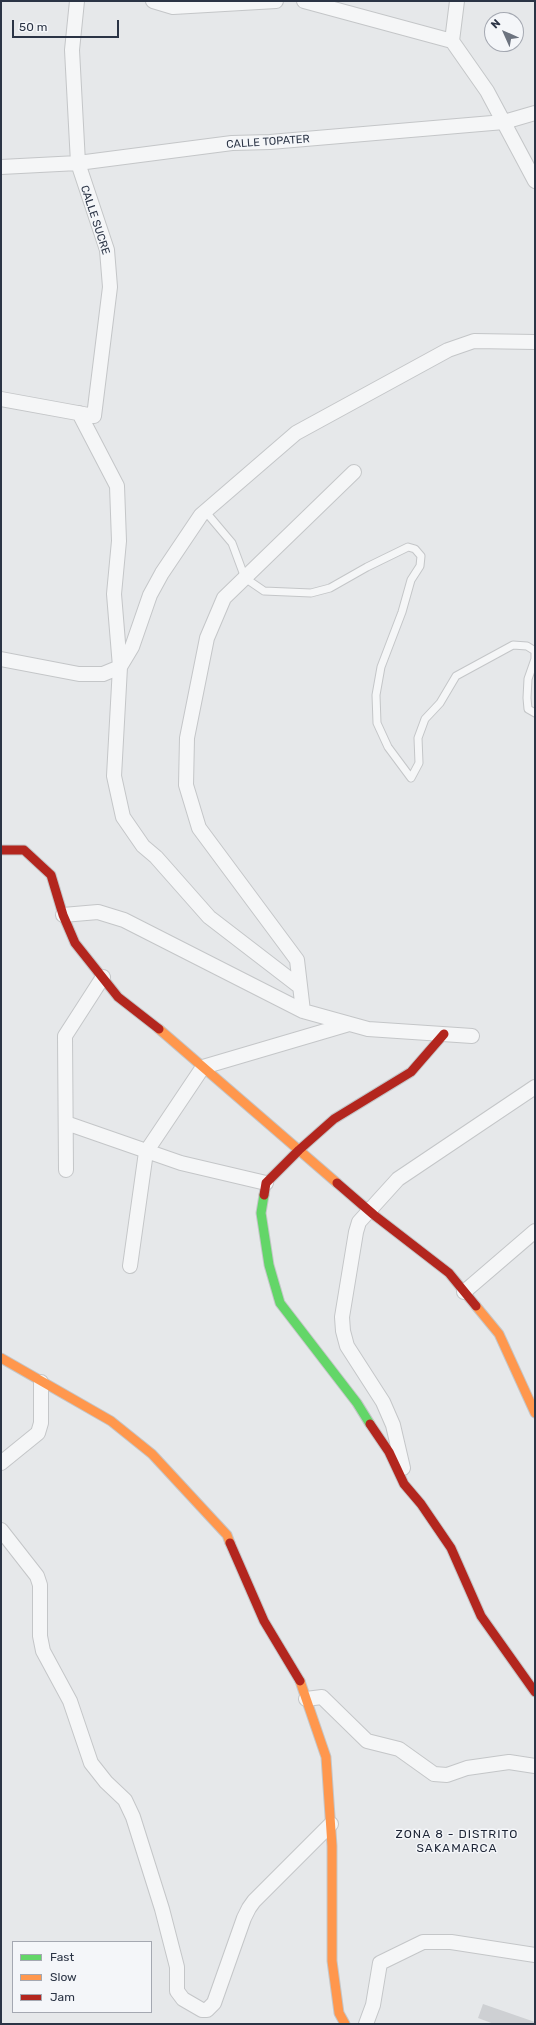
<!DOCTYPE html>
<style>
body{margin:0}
#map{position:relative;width:536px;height:2025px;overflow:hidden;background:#e6e8ea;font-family:Rubik,sans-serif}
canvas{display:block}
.frame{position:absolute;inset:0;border:2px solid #2b3445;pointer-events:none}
.legend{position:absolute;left:12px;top:1941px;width:140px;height:72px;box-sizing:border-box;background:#f4f6f9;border:1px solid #a4a8b1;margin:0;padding:5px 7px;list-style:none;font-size:12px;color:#2b3445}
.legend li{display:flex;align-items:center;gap:8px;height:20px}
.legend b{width:20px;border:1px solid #a4a8b1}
.north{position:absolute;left:484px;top:12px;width:40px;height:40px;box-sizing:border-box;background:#f4f6f9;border:1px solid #a4a8b1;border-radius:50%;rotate:315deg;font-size:11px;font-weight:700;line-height:16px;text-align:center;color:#2b3445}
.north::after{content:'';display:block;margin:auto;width:14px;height:18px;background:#6c737f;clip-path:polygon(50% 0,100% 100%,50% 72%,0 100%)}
.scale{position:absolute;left:12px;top:20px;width:107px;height:18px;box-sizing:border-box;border:2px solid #2b3445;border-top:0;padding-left:5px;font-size:12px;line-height:14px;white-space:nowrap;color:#2b3445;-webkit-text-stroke:3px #f4f6f9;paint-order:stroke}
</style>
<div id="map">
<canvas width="536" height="2025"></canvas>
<div class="frame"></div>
<ul class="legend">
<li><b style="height:5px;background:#63d668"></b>Fast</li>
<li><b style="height:5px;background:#ff974d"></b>Slow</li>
<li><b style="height:5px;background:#b3261e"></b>Jam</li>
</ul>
<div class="north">N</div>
<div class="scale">50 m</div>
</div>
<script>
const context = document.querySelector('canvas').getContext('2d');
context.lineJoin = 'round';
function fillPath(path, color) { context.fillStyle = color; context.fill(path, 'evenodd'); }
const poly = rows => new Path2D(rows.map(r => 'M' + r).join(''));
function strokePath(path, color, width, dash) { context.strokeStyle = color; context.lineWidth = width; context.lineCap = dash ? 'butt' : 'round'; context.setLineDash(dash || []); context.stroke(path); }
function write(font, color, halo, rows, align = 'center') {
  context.font = font + ' Rubik,sans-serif'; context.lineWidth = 3; context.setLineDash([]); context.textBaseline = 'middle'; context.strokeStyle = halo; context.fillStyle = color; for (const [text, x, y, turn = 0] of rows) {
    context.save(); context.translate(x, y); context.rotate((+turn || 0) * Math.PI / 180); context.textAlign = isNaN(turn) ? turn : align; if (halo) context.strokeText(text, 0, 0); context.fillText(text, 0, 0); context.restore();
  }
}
fillPath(poly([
 [483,2004,535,2022,535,2024,494,2024,478,2018]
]), '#ced0d3');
const lane = poly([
 [205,511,232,543,245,578,264,591,311,593,330,588,367,567,408,547,415,549,421,556,420,566,411,580,402,612,381,667,376,695,377,723,388,747,411,778,419,763,418,738,425,719,440,703,456,676,513,645,527,646,535,651,535,659,528,679,527,698,528,709,535,713]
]);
const street = poly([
 [153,1,173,7,276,1],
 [304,1,452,41],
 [457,1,452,41,487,91,535,181],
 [1,167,78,163,232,143,270,142,504,122,535,113],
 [1,399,94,416,110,287,107,250,78,163,72,50,77,1],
 [79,413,117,486,119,541,114,594,120,667,114,776,123,817,143,846,156,857,209,917,300,987],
 [1,659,79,674,103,674,120,667,132,647,150,595,162,573,201,515,296,433,448,350,474,341,535,342],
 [63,915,98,912,124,920,303,1011,368,1029,472,1036],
 [303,1011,297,960,199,828,186,785,187,738,207,638,224,598,354,472],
 [66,1123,181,1163,266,1183],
 [66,1170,65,1036,103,977],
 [130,1266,146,1152,203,1067,349,1024],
 [464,1292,535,1231],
 [1,1463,38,1433,41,1423,41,1382],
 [403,1468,393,1425,383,1402,347,1346,343,1331,342,1317,356,1232,359,1222,398,1179,535,1087],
 [1,1530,37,1576,40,1585,40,1636,43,1651,70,1701,91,1763,106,1782,125,1800,133,1817,162,1909,177,1967,177,1991,183,1999,202,2010,207,2010,214,2003,244,1918,249,1908,254,1901,331,1824],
 [306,1699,322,1697,367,1741,399,1749,434,1774,447,1775,467,1768,509,1762,535,1766],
 [366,2024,373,2005,380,1963,423,1942,451,1942,535,1955]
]);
const fast = poly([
 [264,1195,261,1213,269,1265,280,1303,357,1403,370,1424]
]);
const slow = poly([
 [159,1029,337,1183],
 [476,1306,499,1334,535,1413],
 [1,1358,111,1421,152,1454,227,1535,230,1543],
 [300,1681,326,1757,332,1846,332,1961,339,2013,345,2024]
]);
const jam = poly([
 [1,850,24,850,51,875,63,915,75,943,118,997,159,1029],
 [337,1183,374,1215,449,1273,476,1306],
 [264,1195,266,1183,299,1150,334,1119,411,1072,444,1034],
 [370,1424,389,1452,404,1484,421,1504,451,1548,481,1616,535,1692],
 [230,1543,264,1621,300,1681]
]);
strokePath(lane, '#c4c6c8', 9);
strokePath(street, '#c4c6c8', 16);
strokePath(fast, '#c4c6c8', 11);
strokePath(slow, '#c4c6c8', 11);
strokePath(jam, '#c4c6c8', 11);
strokePath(lane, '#f5f6f7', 7);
strokePath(street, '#f5f6f7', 14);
strokePath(fast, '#63d668', 9);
strokePath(slow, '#ff974d', 9);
strokePath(jam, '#b3261e', 9);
write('11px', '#2b3445', '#f4f6f9', [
 ["CALLE TOPATER",268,142,-4],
 ["CALLE SUCRE",95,220,72]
]);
context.letterSpacing = '1px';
write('12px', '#1d2536', '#f4f6f9', [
 ["ZONA 8 - DISTRITO",457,1835],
 ["SAKAMARCA",457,1849]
]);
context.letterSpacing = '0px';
</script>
